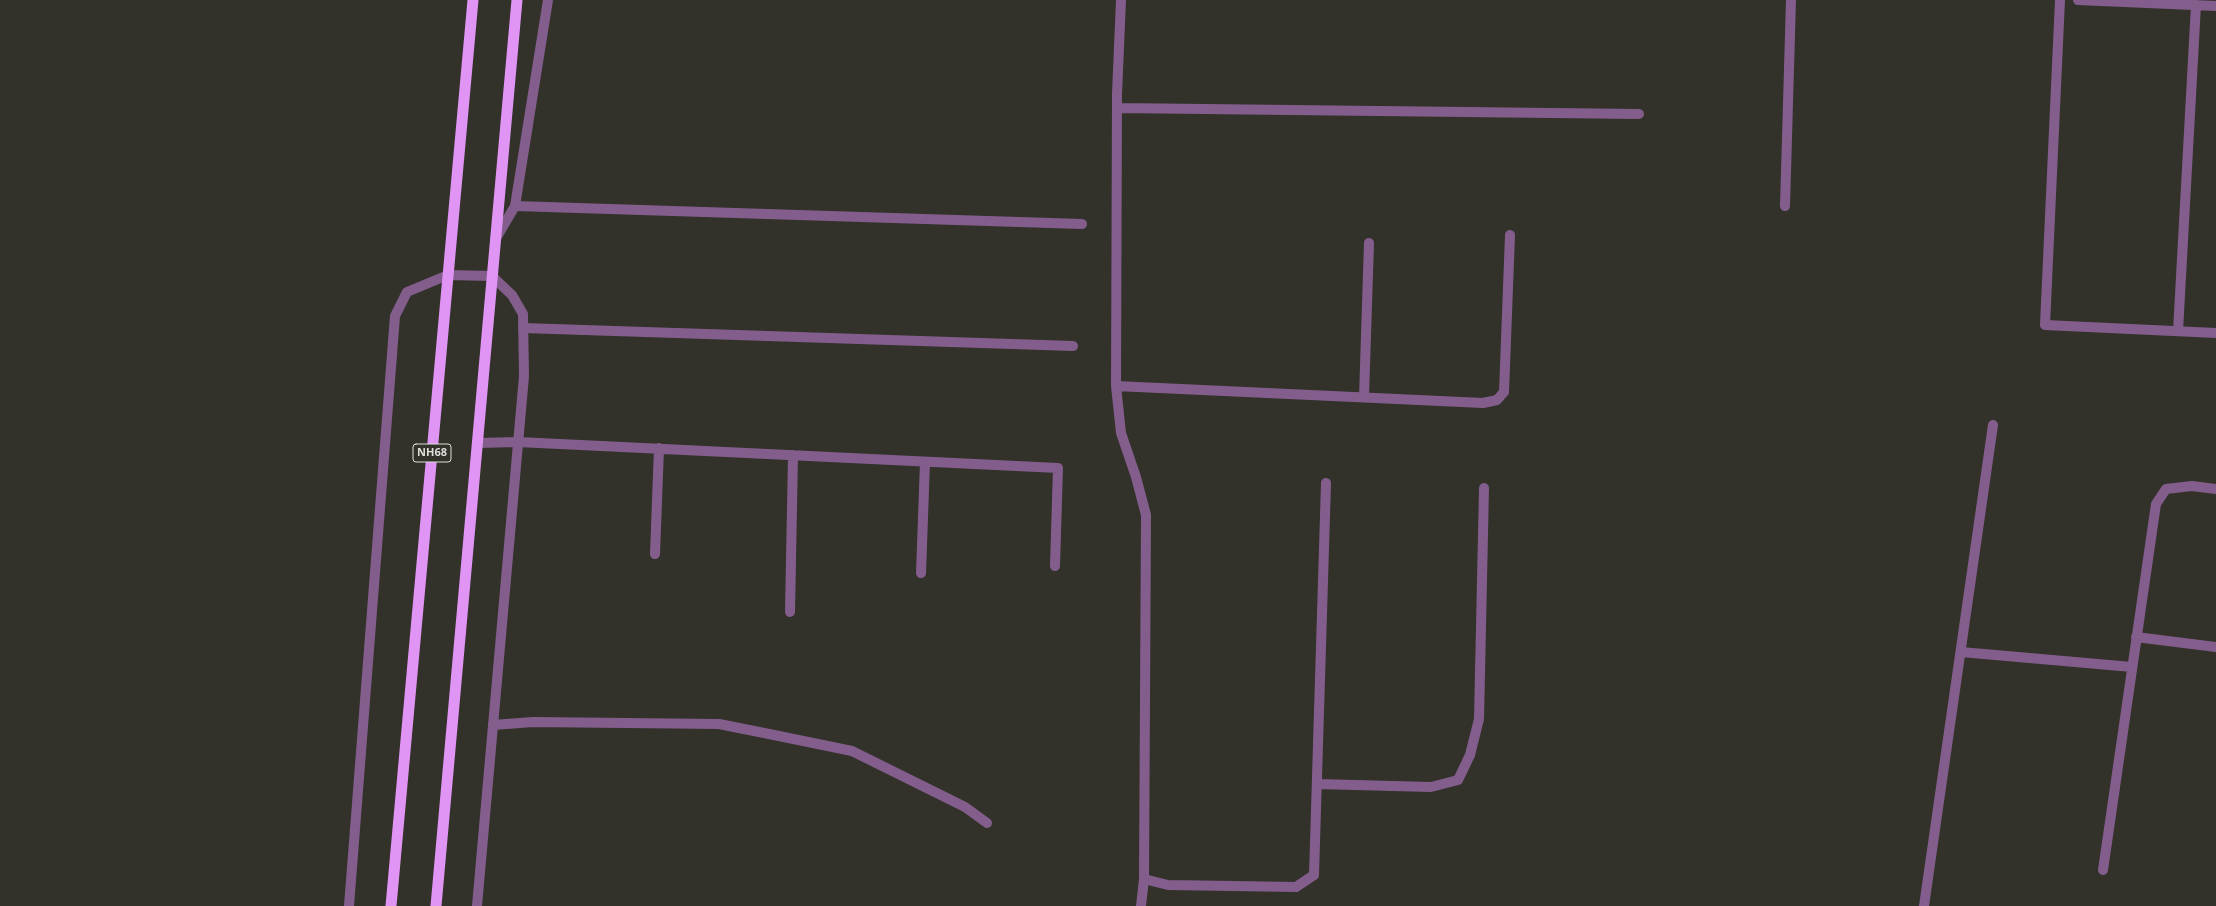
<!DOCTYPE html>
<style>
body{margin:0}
canvas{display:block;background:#32312a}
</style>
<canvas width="2216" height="906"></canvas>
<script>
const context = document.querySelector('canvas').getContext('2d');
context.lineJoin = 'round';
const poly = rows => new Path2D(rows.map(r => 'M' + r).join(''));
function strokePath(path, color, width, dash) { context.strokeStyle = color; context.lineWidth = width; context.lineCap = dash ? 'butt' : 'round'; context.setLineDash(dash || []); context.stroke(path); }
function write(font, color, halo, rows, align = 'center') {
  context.font = font + ' "Noto Sans",sans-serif'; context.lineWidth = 4; context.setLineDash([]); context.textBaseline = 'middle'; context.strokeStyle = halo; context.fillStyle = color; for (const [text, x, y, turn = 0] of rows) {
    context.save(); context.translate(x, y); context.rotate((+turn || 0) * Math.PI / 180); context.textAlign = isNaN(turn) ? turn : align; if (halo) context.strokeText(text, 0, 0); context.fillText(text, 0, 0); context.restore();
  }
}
strokePath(poly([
 [1121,0,1117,94,1116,386,1121,433,1136,477,1146,515,1144,879,1141,906],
 [2060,0,2045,325,2216,333],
 [2078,0,2216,6],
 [1117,108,1639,114],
 [515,206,1082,224],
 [1785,206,1791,0],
 [523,328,1073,346],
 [2178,331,2196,5],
 [1116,386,1483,403,1497,400,1504,392,1510,235],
 [1364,397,1369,243],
 [477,443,518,442,1058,468,1055,566],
 [655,554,659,448],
 [921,573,925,462],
 [790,612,793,455],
 [2136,637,2216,647],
 [1961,652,2132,667],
 [493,725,533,722,719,724,774,735,852,751,965,807,987,823],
 [1317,784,1431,787,1458,780,1470,755,1479,719,1484,488],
 [2103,870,2156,504,2166,489,2192,486,2216,489],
 [1144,879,1168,885,1296,887,1314,875,1326,483],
 [1924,906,1993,425]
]), '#835e8d', 10);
strokePath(poly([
 [495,240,515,206,548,0],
 [349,906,395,316,407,292,448,275,492,276,512,295,523,314,524,376,477,906]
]), '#835e8d', 10);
strokePath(poly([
 [391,906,473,0],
 [436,906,517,0]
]), '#e094f4', 11);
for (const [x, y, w] of [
 [432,453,38]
]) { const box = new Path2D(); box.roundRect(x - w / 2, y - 9, w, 18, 3); context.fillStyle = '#32312a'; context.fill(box); strokePath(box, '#dfdeda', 1); }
write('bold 11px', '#dfdeda', null, [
 ["NH68",432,453]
]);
</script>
